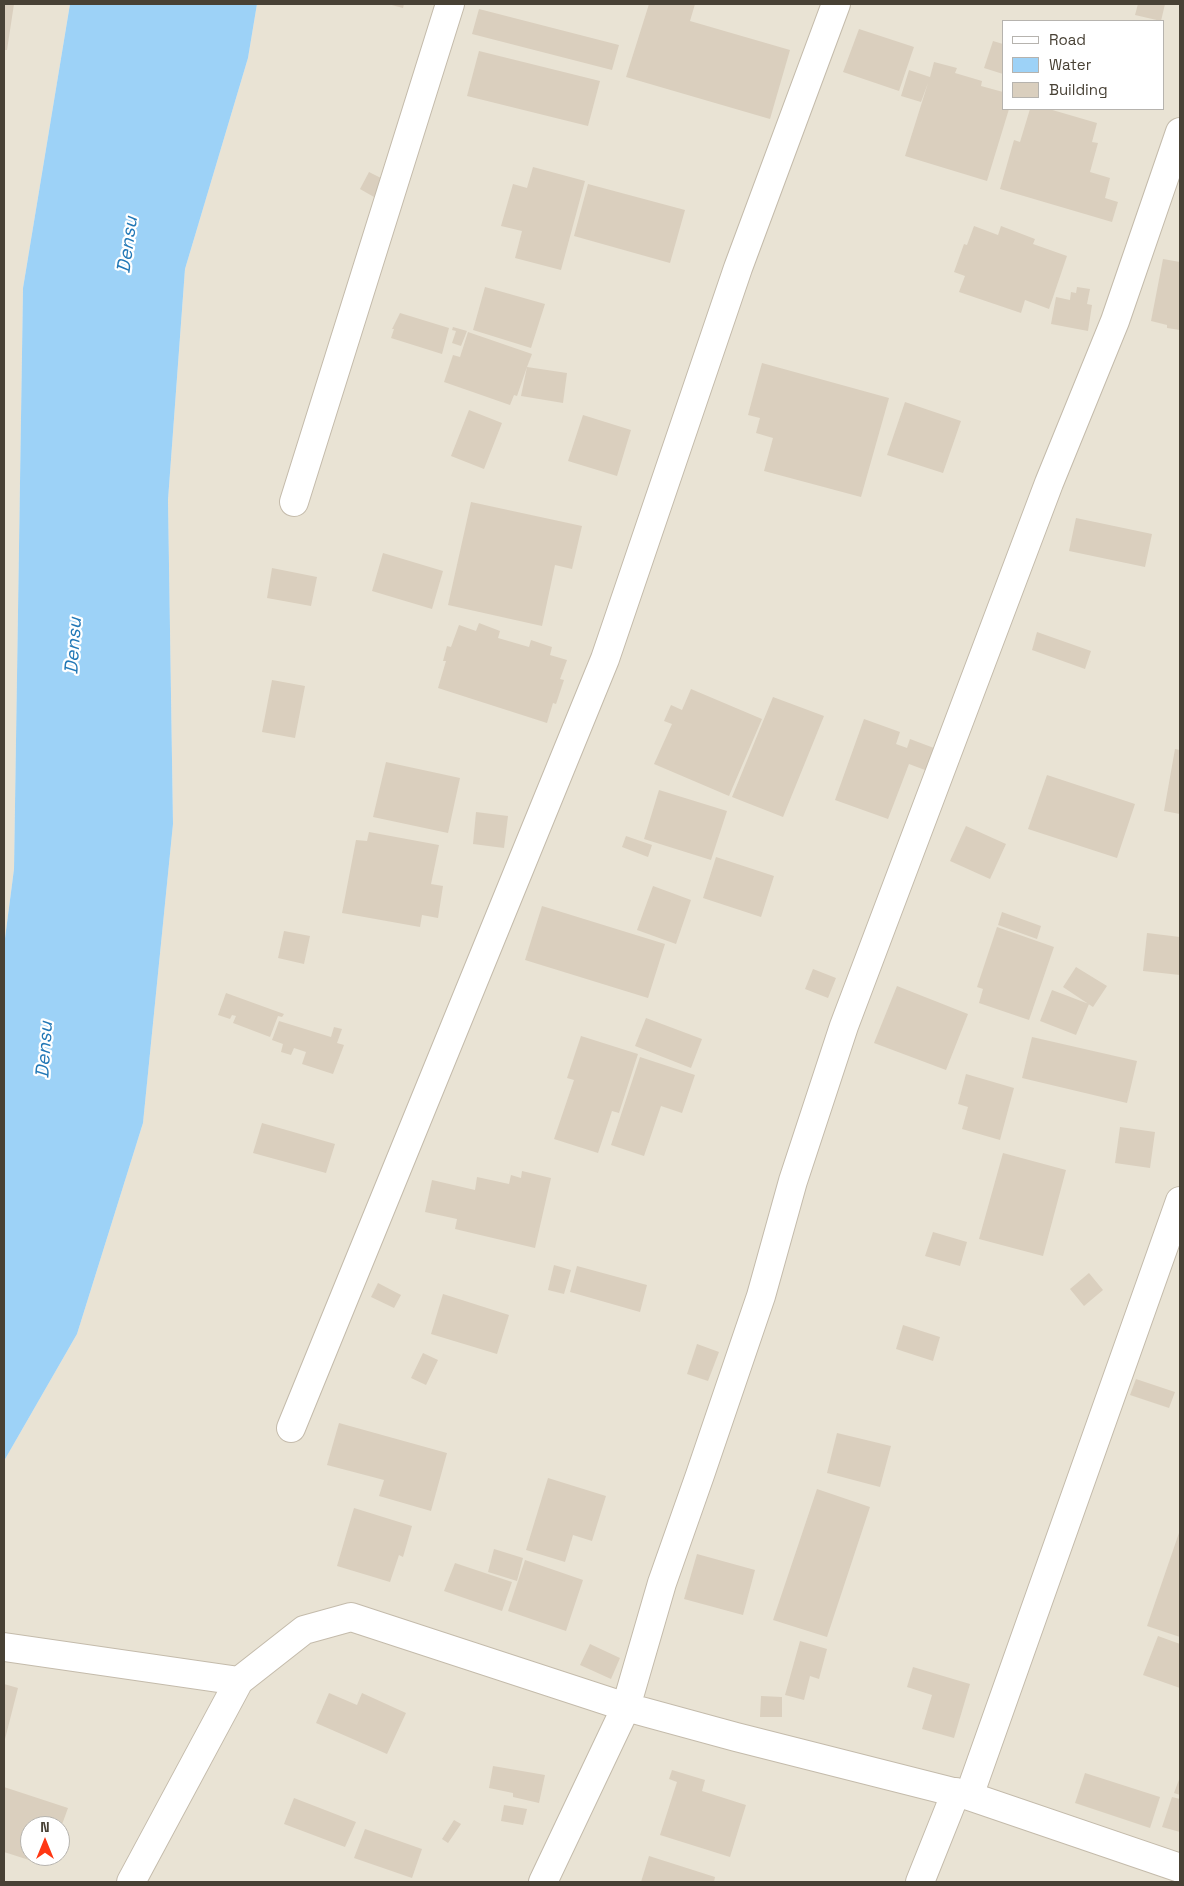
<!DOCTYPE html>
<style>
body{margin:0}
#map{position:relative;width:1184px;height:1886px;overflow:hidden;background:#f5f0e6;font-family:"Space Grotesk",sans-serif}
canvas{display:block}
.frame{position:absolute;inset:0;border:5px solid #484135;pointer-events:none}
.legend{position:absolute;left:1002px;top:20px;width:162px;height:90px;box-sizing:border-box;background:#fff;border:1px solid #b6b3ae;margin:0;padding:6px 9px;list-style:none;font-size:15px;color:#484135}
.legend li{display:flex;align-items:center;gap:10px;height:25px}
.legend b{width:25px;border:1px solid #b6b3ae}
.north{position:absolute;left:20px;top:1816px;width:50px;height:50px;box-sizing:border-box;background:#fff;border:1px solid #b6b3ae;border-radius:50%;rotate:0deg;font-size:14px;font-weight:700;line-height:20px;text-align:center;color:#484135}
.north::after{content:'';display:block;margin:auto;width:18px;height:22px;background:#ff3713;clip-path:polygon(50% 0,100% 100%,50% 72%,0 100%)}
</style>
<div id="map">
<canvas width="1184" height="1886"></canvas>
<div class="frame"></div>
<ul class="legend">
<li><b style="height:6px;background:#fff"></b>Road</li>
<li><b style="height:14px;background:#9dd2f7"></b>Water</li>
<li><b style="height:14px;background:#dacfbe"></b>Building</li>
</ul>
<div class="north">N</div>
</div>
<script>
const context = document.querySelector('canvas').getContext('2d');
context.lineJoin = 'round';
function fillPath(path, color) { context.fillStyle = color; context.fill(path, 'evenodd'); }
const poly = rows => new Path2D(rows.map(r => 'M' + r).join(''));
function strokePath(path, color, width, dash) { context.strokeStyle = color; context.lineWidth = width; context.lineCap = dash ? 'butt' : 'round'; context.setLineDash(dash || []); context.stroke(path); }
function write(font, color, halo, rows, align = 'center') {
  context.font = font + ' "Space Grotesk",sans-serif'; context.lineWidth = 4.5; context.setLineDash([]); context.textBaseline = 'middle'; context.strokeStyle = halo; context.fillStyle = color; for (const [text, x, y, turn = 0] of rows) {
    context.save(); context.translate(x, y); context.rotate((+turn || 0) * Math.PI / 180); context.textAlign = isNaN(turn) ? turn : align; if (halo) context.strokeText(text, 0, 0); context.fillText(text, 0, 0); context.restore();
  }
}
fillPath(poly([
 [4,4,70,4,23,288,14,869,4,946],
 [257,4,1180,4,1180,1882,4,1882,4,1461,77,1334,143,1123,173,824,168,500,185,269,248,58],
 [1003,21,1163,21,1163,109,1003,109],
 [30,1826,60,1826,60,1856,30,1856]
]), '#e9e3d4');
fillPath(poly([
 [70,4,257,4,248,58,185,269,168,500,173,824,143,1123,77,1334,4,1461,4,946,14,869,23,288]
]), '#9dd2f7');
fillPath(poly([
 [4,4,14,4,7,50,4,50],
 [388,4,404,4,403,8],
 [649,4,695,4,690,21,790,50,770,119,626,77],
 [1138,4,1165,4,1161,21,1135,15],
 [479,9,619,45,612,70,472,34],
 [859,29,914,47,899,91,843,72],
 [993,41,1003,44,1003,74,984,68],
 [479,51,600,81,588,126,467,96],
 [934,62,957,68,955,73,982,81,981,86,1003,92,1003,109,1009,109,987,181,905,156,928,83,921,102,901,96,909,70,930,77],
 [1030,109,1049,109,1097,123,1092,142,1098,143,1090,172,1110,178,1105,198,1118,202,1112,222,1000,189,1014,140,1020,142],
 [533,167,585,181,561,270,515,258,522,231,501,226,513,184,527,188],
 [369,172,383,179,374,197,360,189],
 [588,184,685,210,670,263,574,236],
 [974,226,998,235,1001,226,1035,239,1033,244,1067,256,1049,309,1025,300,1021,313,959,292,965,276,954,272,964,244,967,245],
 [1163,259,1180,262,1180,330,1167,328,1167,325,1151,321],
 [485,287,545,304,531,348,473,330],
 [1077,287,1090,289,1087,304,1092,305,1088,331,1051,324,1056,297,1070,300,1071,292,1076,293],
 [400,313,449,328,442,354,391,338,394,329,392,329],
 [453,327,467,331,461,346,452,343,456,331,452,330],
 [468,332,532,354,527,367,567,373,563,403,521,396,527,367,517,396,514,395,510,405,444,382,453,355,460,357],
 [762,363,889,398,861,497,764,471,773,438,756,433,760,418,748,415],
 [905,402,961,421,943,473,887,455],
 [469,410,502,423,484,469,451,456],
 [583,415,631,430,617,476,568,461],
 [471,502,582,526,572,569,555,565,542,626,448,605],
 [1076,518,1152,534,1145,567,1069,551],
 [383,553,443,571,432,609,372,591],
 [272,568,317,577,311,606,267,598],
 [479,623,500,631,498,638,529,647,531,640,552,647,550,655,567,660,560,679,564,680,556,704,553,703,547,723,438,688,446,661,443,661,447,646,451,647,459,625,476,631],
 [1037,632,1091,651,1085,669,1032,650],
 [272,680,305,686,295,738,262,732],
 [691,689,762,719,729,796,654,764,672,724,664,721,671,705,682,710],
 [773,697,824,716,783,817,732,797],
 [864,719,900,732,896,744,907,748,910,739,934,748,925,770,909,764,888,819,835,800],
 [1175,749,1180,750,1180,814,1164,811],
 [386,762,460,778,448,833,373,817],
 [1047,775,1135,804,1117,858,1028,829],
 [659,790,727,811,711,860,644,839],
 [476,812,508,816,504,848,473,844],
 [966,826,1006,844,990,879,950,861],
 [369,832,439,845,431,884,443,886,438,918,422,915,420,927,342,913,356,840,367,841],
 [626,836,652,845,648,857,622,847],
 [716,857,774,876,761,917,703,898],
 [653,886,691,900,676,944,637,930],
 [542,906,665,944,648,998,525,960],
 [1002,912,1041,926,1037,939,998,925],
 [997,927,1054,947,1029,1020,979,1003,983,989,977,987],
 [284,931,310,936,304,964,278,958],
 [1147,933,1180,937,1180,975,1143,971],
 [1076,967,1107,986,1093,1007,1063,987],
 [813,969,836,978,828,998,805,989],
 [897,986,968,1014,946,1070,874,1043],
 [1052,990,1089,1004,1076,1035,1040,1021],
 [226,993,284,1014,282,1017,278,1016,270,1037,233,1023,236,1016,232,1015,230,1019,218,1015],
 [646,1018,702,1039,691,1068,635,1046],
 [279,1021,331,1037,334,1027,342,1029,337,1043,344,1045,333,1074,302,1064,306,1052,294,1048,291,1055,281,1052,283,1044,272,1040],
 [581,1036,638,1054,619,1113,612,1111,598,1153,554,1139,574,1080,567,1078],
 [1032,1037,1137,1061,1127,1103,1022,1078],
 [640,1057,695,1075,682,1113,661,1106,644,1156,611,1145],
 [966,1074,1014,1088,1000,1140,962,1129,968,1107,958,1104],
 [262,1123,335,1144,326,1173,253,1153],
 [1120,1127,1155,1132,1150,1168,1115,1163],
 [1003,1153,1066,1170,1043,1256,979,1239],
 [522,1171,551,1178,535,1248,455,1229,457,1219,425,1212,432,1180,475,1190,477,1177,509,1184,511,1175,521,1178],
 [933,1232,967,1242,960,1266,925,1256],
 [554,1265,571,1270,564,1294,548,1290],
 [577,1266,647,1285,640,1312,570,1292],
 [1089,1273,1103,1290,1084,1306,1070,1289],
 [378,1283,401,1295,394,1308,371,1297],
 [443,1294,509,1315,497,1354,431,1334],
 [903,1325,940,1337,933,1361,896,1349],
 [697,1344,719,1352,708,1381,687,1374],
 [423,1353,438,1360,426,1385,411,1378],
 [1136,1379,1175,1392,1169,1408,1130,1395],
 [339,1423,447,1453,431,1511,379,1496,384,1480,327,1465],
 [837,1433,891,1446,880,1487,827,1473],
 [548,1478,606,1496,592,1541,573,1535,565,1562,526,1550],
 [817,1489,870,1507,827,1637,773,1620],
 [354,1508,412,1526,403,1557,399,1555,390,1582,337,1566],
 [1180,1530,1180,1637,1147,1626],
 [494,1549,523,1558,517,1581,488,1572],
 [697,1554,755,1570,743,1615,684,1599],
 [525,1560,583,1580,566,1631,508,1611],
 [455,1563,512,1582,502,1611,444,1591],
 [1158,1636,1180,1644,1180,1688,1143,1675],
 [800,1641,827,1649,819,1679,810,1676,804,1700,785,1695],
 [590,1644,620,1658,611,1679,580,1665],
 [913,1667,970,1684,954,1738,922,1729,932,1695,907,1687],
 [4,1684,18,1688,4,1743],
 [329,1693,357,1705,362,1693,406,1713,387,1754,316,1723],
 [761,1696,782,1697,782,1717,760,1717],
 [493,1766,545,1775,539,1803,513,1797,513,1793,489,1788],
 [672,1770,705,1780,702,1791,746,1805,730,1857,660,1835,677,1782,669,1779],
 [1085,1773,1160,1797,1150,1828,1075,1803],
 [1180,1777,1180,1795,1174,1793],
 [4,1787,68,1808,60,1830,60,1826,30,1826,30,1856,52,1856,48,1866,4,1852],
 [1172,1797,1180,1799,1180,1832,1162,1827],
 [294,1798,356,1822,345,1847,284,1824],
 [504,1805,527,1809,523,1825,501,1821],
 [454,1820,461,1824,448,1843,442,1839],
 [365,1829,422,1849,412,1878,354,1858],
 [649,1856,715,1877,714,1882,641,1882]
]), '#dacfbe');
const minor = poly([
 [1180,132,1115,321,1049,483,844,1026,793,1181,761,1296,700,1475,662,1583,626,1707,736,1737,969,1796,1180,1868],
 [294,502,450,4],
 [291,1428,605,659,738,268,836,4],
 [4,1647,239,1681],
 [969,1796,1180,1201],
 [131,1882,239,1681,304,1630,351,1617,626,1707,543,1882],
 [920,1882,956,1792]
]);
strokePath(minor, '#c4bbab', 30);
strokePath(minor, '#fff', 28);
write('italic 19px', '#2278b6', '#fff', [
 ["Densu",128,245,-82],
 ["Densu",74,646,-86],
 ["Densu",45,1050,-86]
]);
</script>
